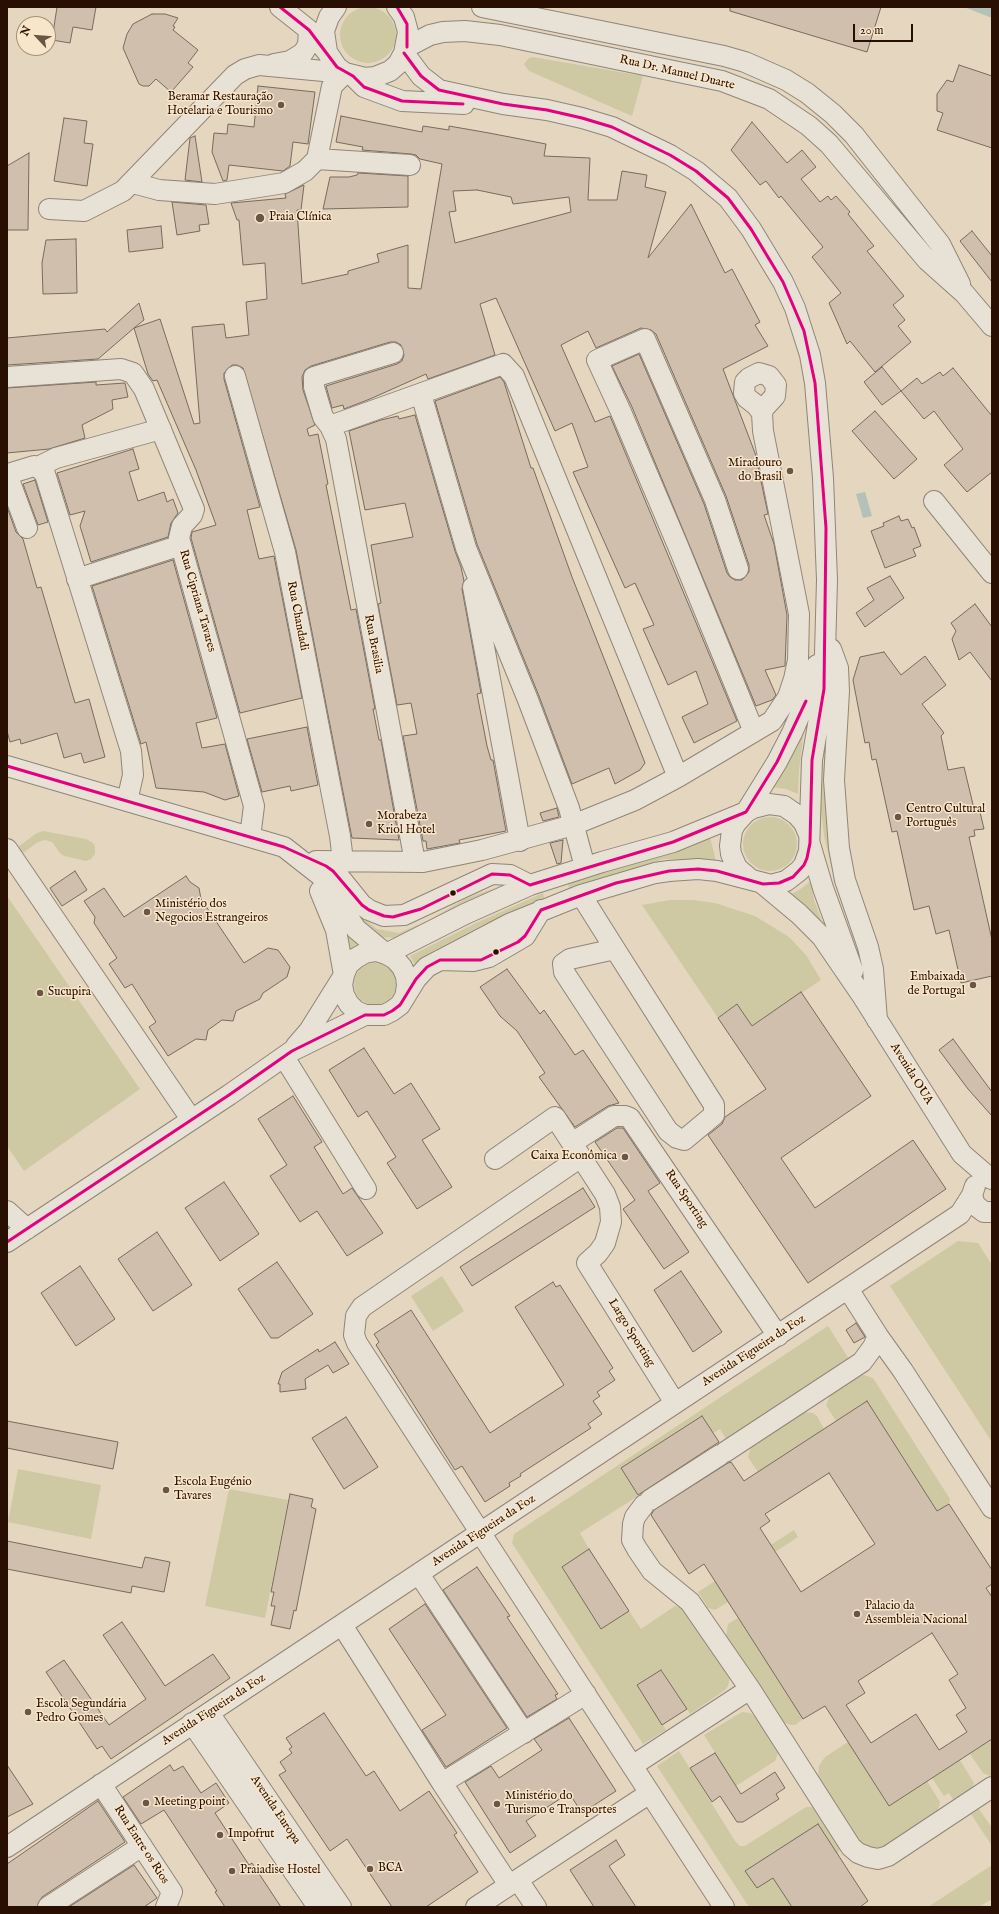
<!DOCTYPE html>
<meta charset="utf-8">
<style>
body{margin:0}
#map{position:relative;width:999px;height:1914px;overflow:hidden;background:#e5d6bf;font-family:"IM FELL English",serif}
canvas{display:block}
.frame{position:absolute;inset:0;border:8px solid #290f01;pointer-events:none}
.north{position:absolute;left:16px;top:16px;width:40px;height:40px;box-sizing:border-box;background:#f8e6cb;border:1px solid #a5907a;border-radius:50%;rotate:296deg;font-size:11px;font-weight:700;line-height:16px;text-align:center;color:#290f01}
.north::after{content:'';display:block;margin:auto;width:14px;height:18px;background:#6b5544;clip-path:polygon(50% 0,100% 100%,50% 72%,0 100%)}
.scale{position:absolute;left:853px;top:24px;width:60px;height:18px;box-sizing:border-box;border:2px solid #290f01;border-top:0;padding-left:5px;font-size:12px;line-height:14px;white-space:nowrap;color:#290f01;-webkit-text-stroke:3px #f8e6cb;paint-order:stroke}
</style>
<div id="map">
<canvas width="999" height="1914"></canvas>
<div class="frame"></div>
<div class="north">N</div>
<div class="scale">20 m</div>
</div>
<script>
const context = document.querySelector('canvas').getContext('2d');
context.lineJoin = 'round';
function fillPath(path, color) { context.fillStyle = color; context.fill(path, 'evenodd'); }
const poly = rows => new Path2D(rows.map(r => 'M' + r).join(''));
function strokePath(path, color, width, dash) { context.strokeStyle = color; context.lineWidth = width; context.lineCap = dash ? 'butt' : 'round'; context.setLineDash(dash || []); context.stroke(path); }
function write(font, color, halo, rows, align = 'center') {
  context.font = font + ' "IM FELL English",serif'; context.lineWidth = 3; context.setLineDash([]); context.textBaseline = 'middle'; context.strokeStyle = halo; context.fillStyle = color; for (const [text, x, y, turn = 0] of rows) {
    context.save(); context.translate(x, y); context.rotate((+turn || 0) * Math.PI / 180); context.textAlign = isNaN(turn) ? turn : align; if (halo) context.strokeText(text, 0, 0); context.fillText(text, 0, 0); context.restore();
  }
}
fillPath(poly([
 '340 35a28 28 0 1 1 56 0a28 28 0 1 1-56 0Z',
 [533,57,643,76,632,116,529,71,524,64,529,58],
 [827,725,826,811,828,836,849,923,838,894,824,836,821,811,822,785],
 [804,730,799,770,798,794,786,789,771,787,785,767],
 '743 844a27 27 0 1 1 54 0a27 27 0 1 1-54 0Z',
 [43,831,86,839,93,843,95,847,95,854,91,859,86,861,64,856,60,853,52,842,45,840,38,842,23,853,18,847,37,833],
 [710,837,716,861,664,859,569,889,568,883,686,847],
 [811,881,814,900,824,927,789,895,799,890],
 [498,887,506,887,395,938,383,937,373,933,363,924,354,911,377,929,399,933,429,920,467,898],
 [543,893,544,898,477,928,429,953,415,964,410,956,474,924],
 [7,896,140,1089,24,1171,7,1146],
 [670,900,693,900,715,903,755,916,789,937,806,955,821,980,752,1026,737,1004,718,1018,642,905],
 [345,925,361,943,348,951],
 '354 984a21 21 0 1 1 42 0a21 21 0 1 1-42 0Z',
 [958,1241,978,1243,992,1265,992,1442,890,1286],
 [442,1276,464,1311,433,1331,411,1296],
 [828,1326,849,1359,726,1439,720,1429,713,1433,702,1416,621,1468,638,1496,580,1533,589,1549,562,1568,601,1629,629,1611,641,1629,675,1606,683,1608,730,1676,728,1686,725,1690,690,1714,662,1670,638,1685,666,1730,643,1744,512,1543,514,1534],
 [864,1375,873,1378,950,1499,949,1504,937,1511,867,1401,836,1421,826,1405,831,1394,859,1376],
 [804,1412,813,1413,817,1416,824,1429,758,1472,748,1457,751,1446],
 [18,1469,101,1485,91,1539,8,1522],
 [229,1489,288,1500,265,1618,205,1606],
 [794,1530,798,1537,720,1588,728,1602,715,1610,708,1608,698,1592],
 [738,1618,803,1719,795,1725,791,1725,782,1722,726,1636,728,1624],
 [742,1712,750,1713,757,1718,778,1753,775,1761,736,1786,704,1735],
 [992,1739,992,1775,990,1776,983,1773,970,1754],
 [848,1742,889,1806,927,1781,940,1802,938,1810,879,1850,869,1849,860,1842,818,1777,819,1766,825,1757],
 [679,1751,735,1841,740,1846,745,1846,806,1807,815,1807,841,1846,838,1853,820,1865,776,1882,792,1907,749,1907,657,1766],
 [960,1760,974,1783,971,1790,954,1801,949,1793,944,1796,932,1778],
 [979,1809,992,1828,992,1846,971,1814],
 [992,1865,992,1899,979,1907,928,1907]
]), '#cec9a2');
fillPath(poly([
 [964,7,992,7,992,18],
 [865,492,872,516,863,518,856,494]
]), '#b3c2b6');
const building = poly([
 [57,7,96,7,92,30,73,27,70,43,52,40,57,7],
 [730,7,881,7,867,52,730,11,730,7],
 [152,14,165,14,178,18,173,26,175,27,173,30,198,50,188,63,193,67,171,92,156,79,149,86,143,86,139,84,123,48,127,34,133,24,152,14],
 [959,65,992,76,992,148,937,130,943,113,937,111,937,94,947,80,953,82,959,65],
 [258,86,315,92,308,144,293,142,290,166,283,171,229,165,227,180,223,181,212,152,214,133,227,134,228,124,254,127,258,86],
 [341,116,422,132,423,126,449,130,449,126,489,133,546,144,544,156,590,158,588,200,617,200,622,171,647,175,645,187,666,192,648,258,691,204,725,273,732,269,760,322,755,325,768,346,723,369,755,453,768,514,764,515,774,544,787,615,785,666,765,670,776,695,772,700,756,706,632,407,612,366,639,354,704,504,727,573,730,577,735,580,742,580,749,572,749,565,726,496,656,334,651,330,641,328,596,348,588,331,561,345,595,422,610,416,737,721,694,743,682,717,708,704,696,671,668,685,643,629,654,625,635,583,625,588,573,472,588,467,572,423,555,431,496,298,480,304,495,355,428,379,426,374,370,399,344,409,343,405,332,408,326,386,397,364,402,361,404,355,401,345,396,342,390,342,311,366,305,370,302,377,303,390,315,425,307,429,309,436,318,434,328,484,326,485,351,610,356,609,375,709,373,709,379,740,381,740,399,840,352,838,296,550,243,368,237,365,232,365,224,373,224,379,260,507,247,510,259,559,274,556,302,698,240,713,191,538,192,532,216,525,196,470,157,380,153,381,148,374,134,328,98,359,7,365,7,338,105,329,107,332,139,303,144,320,134,328,160,319,194,424,200,423,192,327,224,324,226,338,249,335,246,302,267,299,265,263,243,265,239,220,237,220,231,203,286,198,285,194,304,185,301,210,297,210,302,284,348,274,348,271,379,262,377,254,408,245,408,288,421,289,442,164,420,159,416,155,411,154,362,150,363,147,336,142,341,116],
 [477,190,511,197,513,204,569,197,571,212,455,243,449,212,456,211,453,191,477,190],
 [64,118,87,121,84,143,93,144,87,186,54,181,64,118],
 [752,122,787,163,802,150,816,167,801,179,820,202,828,196,831,200,836,196,850,212,848,214,874,246,867,251,904,296,893,305,905,320,898,326,911,342,875,372,850,341,847,344,829,303,841,293,812,257,823,247,781,196,779,198,766,181,760,185,731,150,752,122],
 [195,136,202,182,185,180,190,138,195,136],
 [29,153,28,230,7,230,7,166,29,153],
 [358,173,408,176,408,207,323,209,330,177,349,177,357,175,358,173],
 [172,202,206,205,209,224,199,225,200,231,177,235,172,202],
 [161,226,163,248,129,252,127,230,161,226],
 [972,231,992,256,992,282,960,241,972,231],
 [76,239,77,293,43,294,42,263,46,240,76,239],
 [882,367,901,391,882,405,864,382,882,367],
 [953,368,992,416,992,472,967,492,944,465,963,449,934,411,924,419,901,391,917,378,922,384,940,372,943,376,953,368],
 [500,377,504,382,531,468,533,468,572,577,645,763,640,770,615,784,609,768,572,784,539,696,477,544,435,401,500,377],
 [96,382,96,385,125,383,128,397,112,400,113,409,82,425,85,438,49,449,7,453,7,388,96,382],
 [875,411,917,459,894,479,852,431,875,411],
 [415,415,455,551,461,567,464,581,462,589,481,693,477,694,487,746,491,760,493,760,506,831,459,840,460,843,427,849,426,841,423,841,403,736,417,734,411,703,397,705,378,604,381,603,371,545,413,537,405,503,365,510,349,431,381,420,398,416,399,419,415,415],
 [133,449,139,469,129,472,138,501,164,492,167,502,173,499,178,513,171,523,168,537,91,562,80,526,85,511,70,515,57,473,133,449],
 [35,480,48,522,38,525,23,484,35,480],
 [7,507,16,532,23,539,37,588,41,587,75,703,89,699,105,757,84,763,81,753,64,758,57,733,21,744,20,739,10,742,7,731,7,507],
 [899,516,901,521,908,519,912,528,914,527,921,546,913,549,916,556,885,568,871,531,884,526,883,523,899,516],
 [173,560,217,718,196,723,202,748,225,744,239,796,225,800,204,792,156,788,146,742,141,744,92,586,173,560],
 [890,576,904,598,865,627,856,613,874,600,867,588,890,576],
 [975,604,992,627,992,681,970,652,959,660,952,639,956,631,951,623,975,604],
 [884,652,901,675,925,656,946,685,922,704,944,733,941,736,948,770,964,767,975,813,980,812,984,829,974,830,975,836,969,837,992,940,992,976,961,983,949,930,936,934,929,906,914,910,897,831,892,832,876,759,872,760,869,742,865,743,853,680,860,657,884,652],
 [307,727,318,785,291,791,290,786,262,792,247,739,307,727],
 [557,808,559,817,543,821,540,813,557,808],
 [563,840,561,863,557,864,550,843,563,840],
 [75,871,87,890,62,906,50,888,75,871],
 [186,876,190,882,199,888,201,899,244,963,268,948,278,950,290,967,287,977,263,993,260,999,236,1011,233,1021,222,1020,208,1030,206,1040,196,1039,168,1056,149,1027,156,1022,132,984,125,988,109,964,117,958,94,923,95,917,84,901,104,888,124,917,186,876],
 [507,969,540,1014,544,1010,575,1055,583,1050,619,1103,608,1106,575,1127,539,1077,545,1073,517,1031,500,1016,480,987,507,969],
 [801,992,871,1096,781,1158,815,1208,913,1140,946,1189,808,1283,708,1135,722,1124,725,1117,766,1089,718,1018,737,1004,752,1026,801,992],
 [953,1039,992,1092,992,1116,968,1089,939,1050,953,1039],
 [364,1048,394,1094,411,1083,440,1129,422,1140,452,1187,417,1209,387,1163,396,1157,367,1111,358,1117,329,1070,364,1048],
 [293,1096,322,1142,314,1147,343,1194,352,1188,383,1233,347,1256,317,1211,300,1222,270,1176,287,1165,258,1119,293,1096],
 [617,1128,623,1128,660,1183,648,1191,689,1252,664,1269,623,1209,635,1200,595,1142,617,1128],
 [224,1182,259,1234,220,1261,185,1208,224,1182],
 [583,1188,595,1207,472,1286,460,1267,583,1188],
 [157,1232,192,1285,153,1311,118,1259,157,1232],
 [277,1262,313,1314,278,1338,271,1338,238,1289,277,1262],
 [80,1266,115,1319,76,1346,41,1293,80,1266],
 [681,1271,722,1332,693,1352,654,1290,681,1271],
 [553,1282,556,1287,560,1285,613,1368,609,1371,615,1380,597,1392,600,1396,593,1401,602,1414,588,1424,591,1428,520,1474,521,1476,509,1483,510,1486,485,1502,462,1466,455,1470,376,1345,379,1342,374,1334,411,1310,490,1433,564,1385,515,1307,553,1282],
 [856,1323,865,1337,854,1343,846,1330,856,1323],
 [335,1342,349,1364,333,1373,328,1365,305,1379,306,1389,280,1392,280,1384,278,1384,282,1372,318,1349,319,1352,335,1342],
 [867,1401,937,1511,949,1504,992,1570,992,1584,986,1588,992,1597,992,1739,889,1806,825,1706,803,1719,704,1564,689,1574,651,1515,654,1510,728,1463,731,1462,744,1481,867,1401],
 [829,1473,875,1544,801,1592,760,1528,770,1521,765,1514,829,1473],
 [932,1633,958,1674,949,1680,966,1708,956,1715,967,1732,939,1750,916,1714,871,1743,846,1705,865,1693,858,1681,932,1633],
 [702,1416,719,1442,638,1495,621,1468,702,1416],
 [346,1417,378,1467,344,1489,312,1438,346,1417],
 [7,1421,118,1442,113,1469,7,1448,7,1421],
 [290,1494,313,1499,311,1507,316,1509,296,1611,294,1610,290,1629,271,1625,275,1606,271,1606,274,1592,271,1592,290,1494],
 [7,1541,142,1568,145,1557,170,1562,164,1592,132,1586,131,1593,7,1569,7,1541],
 [589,1549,629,1611,601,1629,562,1567,589,1549],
 [477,1567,510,1616,507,1617,558,1694,555,1695,557,1699,527,1717,443,1590,477,1567],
 [425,1604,507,1728,446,1767,422,1730,446,1715,389,1629,425,1604],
 [122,1622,165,1686,213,1654,230,1678,111,1759,102,1746,97,1749,46,1672,64,1660,109,1725,146,1699,103,1635,122,1622],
 [661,1670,687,1709,662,1725,637,1685,661,1670],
 [324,1713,366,1776,374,1771,400,1811,429,1791,457,1833,454,1835,478,1872,426,1907,392,1907,347,1839,330,1851,279,1775,286,1771,280,1762,292,1753,289,1749,292,1747,286,1738,324,1713],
 [569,1718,616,1791,582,1813,569,1793,526,1821,536,1836,510,1853,465,1782,491,1766,499,1778,542,1750,534,1739,569,1718],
 [715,1753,741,1794,775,1772,785,1788,776,1794,779,1799,743,1822,737,1822,720,1796,712,1802,690,1768,715,1753],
 [7,1765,33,1804,7,1817,7,1765],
 [170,1765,174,1771,183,1766,201,1793,216,1783,229,1803,215,1813,249,1865,252,1863,281,1907,225,1907,215,1892,217,1891,164,1810,141,1824,123,1797,170,1765],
 [98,1801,125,1842,42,1897,37,1907,7,1907,7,1864,98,1801],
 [818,1824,868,1901,860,1907,792,1907,773,1878,757,1888,745,1871,818,1824],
 [616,1840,625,1855,609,1866,636,1907,594,1907,570,1870,616,1840],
 [134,1865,157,1898,144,1907,69,1907,134,1865]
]);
fillPath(building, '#d1bfae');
strokePath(building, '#766b5e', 1);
const minor = poly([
 [280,7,309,30,327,52],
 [336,7,329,17,324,31,327,52,337,67,345,73,365,78,375,77,390,71,398,64,404,53,408,32,404,17,397,7],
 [482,7,724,56,745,62,786,80,807,93,833,114,854,135,940,244,960,284],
 [407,47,430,35,443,32,465,31,500,35,722,81,769,99,809,126,829,144,927,260,964,293,992,326],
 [404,53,421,76,439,90,503,104,547,110,582,118,612,127,670,155,696,171,728,198,751,229,783,282,795,308,810,355,815,383,823,478,827,580,824,689,812,760,809,851,804,865,799,871,786,881,771,885,717,871,698,869,669,871,655,873,581,895,509,924,427,967,416,979,400,1005,392,1011,384,1015,365,1015,356,1011,349,1004,344,995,342,985,344,975,348,965,356,958,365,953,376,951,386,954,395,959,402,967,406,976,407,986,405,997],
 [274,64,290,61,303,53,308,45,309,30],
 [353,76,364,87,402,101,464,104],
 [317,159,332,86,345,73],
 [133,183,159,190,215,194,284,183,305,171,317,159,410,165],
 [49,209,84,211,123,191,235,75,245,69,259,65,345,73],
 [393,353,314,377,314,387,323,417,330,426,336,439,415,862],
 [235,376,285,552,340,836,343,861],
 [7,377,121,369,133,373,144,389,194,509,192,515,182,526,179,538,254,806,250,837],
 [421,394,466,548,528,700,569,808,585,867],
 [330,426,503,364,514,376,678,777],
 [38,467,56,458,161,429],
 [7,474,27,528],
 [8,474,34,466,38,467,45,474,131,751,133,775,127,801],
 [934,501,992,573],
 [738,569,715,500,645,339,597,360,621,412,678,546,754,732],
 [77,579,181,545],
 [473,587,520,841],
 [831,649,838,668,839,691,834,780,839,848,845,880,868,947,873,969,877,1020],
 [7,766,284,847,321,876,356,929,386,954],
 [810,844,823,888,853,971],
 [7,849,191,1119],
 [316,861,423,862,482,850,573,825,635,800,678,777,772,721,788,697,794,679,798,660,799,614,763,431,762,413,756,405,747,398,744,393,745,382,749,378,759,373,769,376,776,385,775,396,764,408,762,413],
 [317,862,326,866,341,879,362,905,369,910,384,916,404,915,492,874,510,875,530,885],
 [750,879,737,868,731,854,730,846,732,830,736,823,746,812,753,808,769,804,784,806,797,815,804,823,809,835],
 [763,884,799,914,822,937,861,994,962,1154,991,1179],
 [581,895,615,949,714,1105,714,1115,684,1140,677,1138,668,1131,564,972,563,964,570,959,615,949],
 [386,954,465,914,530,885,602,862,673,842,746,812,777,762,792,733,807,698,817,665],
 [440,960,473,961,489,957,525,936,541,910],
 [296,1046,309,1031,344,975,336,930,320,891],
 [284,1057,366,1189],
 [572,1143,614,1116,625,1116,630,1118,778,1336],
 [581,1157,362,1307,356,1316,354,1335,357,1343,724,1907],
 [495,1159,555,1117,605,1194,610,1207,611,1222,605,1243,598,1253,587,1263,675,1403],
 [975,1186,972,1195,975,1205,984,1212,992,1212],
 [7,1211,27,1229],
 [7,1242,229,1095,292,1051,365,1015],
 [848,1289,878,1336,903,1371,992,1508],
 [725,1452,862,1362,873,1347,878,1336],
 [650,1500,720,1455],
 [644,1505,635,1517,633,1524,632,1540,637,1549,652,1571,690,1602,750,1689,851,1847,858,1853,868,1857,878,1859,888,1856,992,1787],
 [419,1574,524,1733],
 [342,1625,442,1783],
 [209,1713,341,1907],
 [192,1723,318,1907],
 [632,1766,750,1689],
 [101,1784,172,1892,166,1907],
 [7,1847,960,1214,972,1195],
 [518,1880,536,1907],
 [509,1885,442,1783,586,1694],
 [48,1907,142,1846],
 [476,1907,650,1793]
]);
strokePath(minor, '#918577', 22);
strokePath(minor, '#e8e1d6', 20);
strokePath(poly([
 [280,7,309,30,337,67,353,76,364,87,402,101,463,104],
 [397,7,407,24,407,47],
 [7,766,284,847,326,866,333,871,362,905,369,910,384,916,393,917,421,909,492,874,510,875,530,885,673,842,746,812,777,762,806,701],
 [7,1242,229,1095,292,1051,365,1015,384,1015,392,1011,400,1005,416,979,427,967,440,960,481,960,518,942,525,936,541,910,616,883,669,871,698,869,717,871,763,884,779,883,793,877,804,865,807,858,810,843,812,760,824,689,826,528,815,383,804,331,783,282,751,229,728,198,696,171,670,155,612,127,582,118,547,110,503,104,439,90,421,76,404,53]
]), '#e5007d', 3);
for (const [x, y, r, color] of [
 [281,105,4,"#6b5544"],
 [260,218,5,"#6b5544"],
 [790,471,4,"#6b5544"],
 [898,817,4,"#6b5544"],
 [369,824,4,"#6b5544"],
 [453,893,3.5,"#290f01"],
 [147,912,4,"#6b5544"],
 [496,952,3.5,"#290f01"],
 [973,985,4,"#6b5544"],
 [40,993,4,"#6b5544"],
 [625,1157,4,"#6b5544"],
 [166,1490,4,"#6b5544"],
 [857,1614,4,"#6b5544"],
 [28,1712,4,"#6b5544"],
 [146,1803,4,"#6b5544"],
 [497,1804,4,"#6b5544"],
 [220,1835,4,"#6b5544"],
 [370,1869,4,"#6b5544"],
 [232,1871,4,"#6b5544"]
]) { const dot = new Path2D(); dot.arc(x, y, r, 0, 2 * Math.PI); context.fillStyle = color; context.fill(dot); strokePath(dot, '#f8e6cb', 1.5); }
write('12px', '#290f01', '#f8e6cb', [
 ["Rua Dr. Manuel Duarte",677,73,13],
 ["Rua Cipriana Tavares",197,601,74],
 ["Rua Chandadi",297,616,79],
 ["Rua Brasilia",373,644,79],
 ["Avenida OUA",911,1074,58],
 ["Rua Sporting",686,1199,56],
 ["Largo Sporting",631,1333,58],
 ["Avenida Figueira da Foz",754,1351,-33],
 ["Avenida Figueira da Foz",484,1531,-33],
 ["Avenida Figueira da Foz",214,1710,-33],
 ["Avenida Europa",275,1810,56],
 ["Rua Entre os Rios",141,1845,57]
]);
write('12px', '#290f01', '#f8e6cb', [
 ["Beramar Restauração",273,98,"right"],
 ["Hotelaria e Tourismo",273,112,"right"],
 ["Praia Clínica",269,218],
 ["Miradouro",782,464,"right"],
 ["do Brasil",782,478,"right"],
 ["Centro Cultural",906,810],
 ["Português",906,824],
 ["Morabeza",377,817],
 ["Kriol Hotel",377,831],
 ["Ministério dos",155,905],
 ["Negocios Estrangeiros",155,919],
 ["Embaixada",965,978,"right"],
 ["de Portugal",965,992,"right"],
 ["Sucupira",48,993],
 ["Caixa Econômica",617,1157,"right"],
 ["Escola Eugénio",174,1483],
 ["Tavares",174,1497],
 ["Palacio da",865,1607],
 ["Assembleia Nacional",865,1621],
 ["Escola Segundária",36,1705],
 ["Pedro Gomes",36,1719],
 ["Ministério do",505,1797],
 ["Turismo e Transportes",505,1811],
 ["Meeting point",154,1803],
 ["Impofrut",228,1835],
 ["BCA",378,1869],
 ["Praiadise Hostel",240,1871]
], 'left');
</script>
